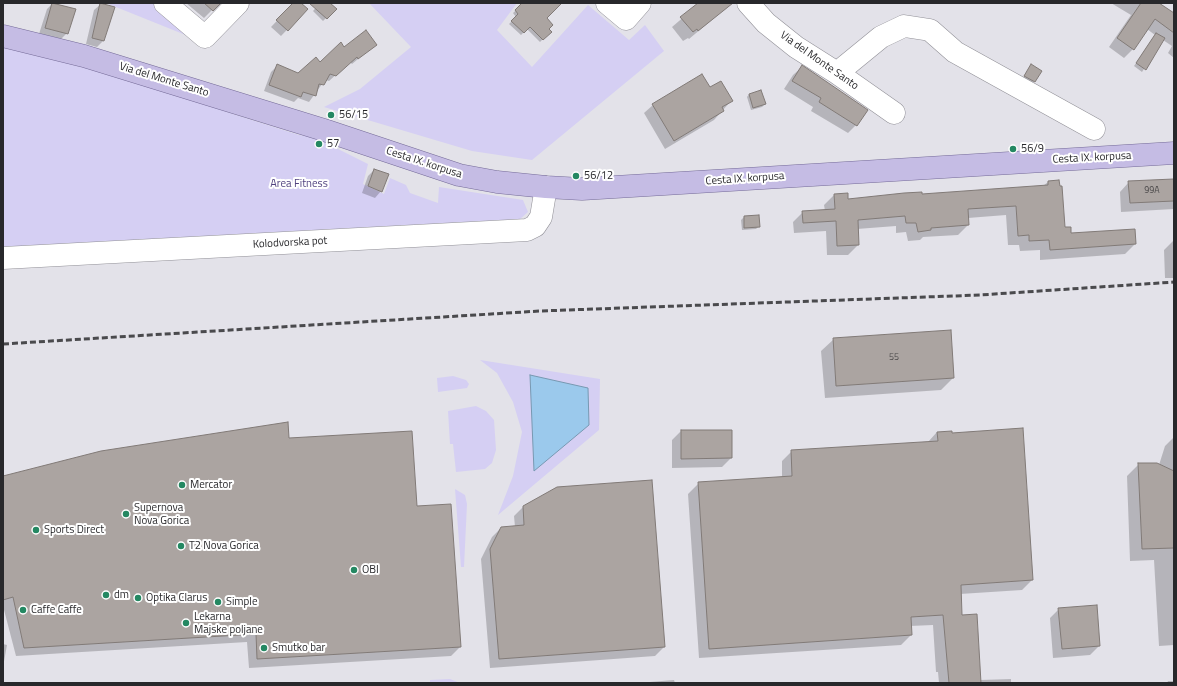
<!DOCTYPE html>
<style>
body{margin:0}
#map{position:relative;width:1177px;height:686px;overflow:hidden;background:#e3e2e9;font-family:"Titillium Web",sans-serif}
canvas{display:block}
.frame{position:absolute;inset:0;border:4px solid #28282b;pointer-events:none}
</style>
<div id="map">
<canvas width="1177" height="686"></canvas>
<div class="frame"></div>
</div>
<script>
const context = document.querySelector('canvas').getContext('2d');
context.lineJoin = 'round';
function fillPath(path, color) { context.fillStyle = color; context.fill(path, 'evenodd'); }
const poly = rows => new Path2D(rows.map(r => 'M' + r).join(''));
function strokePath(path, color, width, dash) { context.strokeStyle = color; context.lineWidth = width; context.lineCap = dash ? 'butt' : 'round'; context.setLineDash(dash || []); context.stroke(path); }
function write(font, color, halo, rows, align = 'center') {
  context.font = font + ' "Titillium Web",sans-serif'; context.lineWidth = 4; context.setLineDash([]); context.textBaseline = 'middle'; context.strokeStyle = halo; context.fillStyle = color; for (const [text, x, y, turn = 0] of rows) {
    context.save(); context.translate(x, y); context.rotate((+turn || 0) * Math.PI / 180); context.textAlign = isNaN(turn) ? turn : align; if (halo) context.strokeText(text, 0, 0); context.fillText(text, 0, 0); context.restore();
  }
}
fillPath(poly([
 [106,3,152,3,193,38],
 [369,3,517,3,497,30,532,67,588,5,629,40,645,25,664,51,532,160,472,151,324,107,360,89,411,47],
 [3,47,141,82,236,115,299,135,314,137,368,164,363,184,384,194,390,178,406,185,410,193,438,203,439,187,523,200,528,212,520,219,3,247],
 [480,360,600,379,599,430,498,515,513,476,522,432,513,402,497,373],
 [453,376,466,380,469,384,467,388,438,392,437,378],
 [476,406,486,411,494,420,496,450,492,463,485,469,456,472,453,444,450,444,448,411],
 [455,489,465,495,467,504,464,567,461,567],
 [450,679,460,683,430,683,430,680]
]), '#d5cff3');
const water = poly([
 [530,375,588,388,589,425,534,471,530,375]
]);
fillPath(water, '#9bc9ec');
strokePath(water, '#7899b2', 1);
fillPath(poly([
 [53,3,75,10,67,33,61,39,39,34,47,9],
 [186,3,219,3,204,18],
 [294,3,300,3,307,9,281,36,271,27],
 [320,3,329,3,335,9,323,21,313,11],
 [524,3,561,3,545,18,547,29,550,32,540,42,527,29,521,35,509,24,516,17,513,13],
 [700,3,732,3,689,39,688,38,683,41,672,27],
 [1111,3,1157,3,1174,14,1174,58,1168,53,1172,46,1163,40,1142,72,1134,66,1155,35,1147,29,1133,49,1124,58,1109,47,1131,15],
 [101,4,114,8,103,41,97,47,86,44,94,10],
 [375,45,352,64,350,62,329,81,325,80,309,102,298,98,294,102,264,91,271,72,277,66,299,74,344,48],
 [1031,65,1034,81,1031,84,1022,79],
 [802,67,856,125,848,133,811,111,813,107,784,89,793,75],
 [709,88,731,101,714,120,665,149,644,113,653,105],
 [749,94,765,104,762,107,751,110,747,97],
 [374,170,381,191,375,198,362,193,368,176],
 [1174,180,1174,209,1121,212,1120,192,1129,182],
 [1048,182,1064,228,1070,234,1134,230,1135,244,1125,254,1040,260,1040,250,1020,251,1019,245,1008,245,1006,215,968,218,968,225,958,235,923,237,920,240,908,241,906,232,896,233,896,226,857,229,858,245,848,255,827,255,826,231,794,233,793,222,803,212,825,211,824,205,834,195,847,200,1043,186],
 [758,216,759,226,756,229,742,230,741,220,744,217],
 [1173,241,1174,278,1165,278,1164,250],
 [834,339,953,378,941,390,825,398,821,351],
 [681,431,731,458,722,467,672,468,672,440],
 [937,432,952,434,1032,580,1022,590,960,594,961,616,980,680,1011,679,1011,683,939,683,938,672,936,672,933,625,910,626,911,635,901,645,699,658,688,494,699,483,782,478,782,461,792,451,928,442],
 [1174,437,1174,645,1159,646,1154,560,1130,561,1127,476,1139,464,1159,465,1165,446],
 [288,439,416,507,460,647,451,656,249,668,247,642,16,656,3,606,3,477],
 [523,507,664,647,655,656,490,668,481,559,492,537,501,528,515,527,514,516],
 [1059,609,1099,646,1090,655,1053,658,1050,618],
 [3,644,7,645,3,667],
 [674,680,675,683,637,683],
 [1168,681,1174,681,1174,683,1167,683]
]), '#0003');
const building = poly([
 [52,3,76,9,68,34,45,28,52,3],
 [100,3,115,7,104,41,92,38,100,3],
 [204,3,221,3,213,11,204,3],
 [293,3,301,3,308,9,288,31,276,20,293,3],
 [309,3,330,3,337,9,327,19,309,3],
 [522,3,562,3,547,18,553,25,549,29,552,32,543,40,530,27,524,33,511,21,518,14,515,10,522,3],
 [698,3,733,3,698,31,697,29,693,32,680,17,698,3],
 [1141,3,1159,3,1174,13,1174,33,1155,19,1134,50,1117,38,1141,3],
 [366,30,377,45,358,59,357,57,336,76,330,74,324,85,319,84,316,96,303,92,301,97,269,85,277,64,298,73,316,57,320,62,341,42,344,47,366,30],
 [1156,33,1165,38,1146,70,1136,63,1156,33],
 [1031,64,1042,71,1035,82,1024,76,1031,64],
 [802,65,868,110,857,126,819,102,821,98,792,81,802,65],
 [702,74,710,87,721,81,733,101,722,107,724,111,674,141,652,104,702,74],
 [761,90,766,104,753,108,749,94,761,90],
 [374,169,389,174,382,192,368,186,374,169],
 [1174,179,1174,201,1130,203,1128,181,1174,179],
 [1059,180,1060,186,1062,186,1065,227,1071,227,1071,233,1135,229,1136,244,1050,250,1049,240,1029,241,1029,235,1018,236,1016,206,968,209,969,225,931,228,931,230,918,232,916,223,906,223,905,216,858,220,859,245,837,246,836,221,803,223,802,211,835,209,834,194,848,193,848,199,904,193,922,192,922,194,1048,185,1048,181,1059,180],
 [759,215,760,227,744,228,744,216,759,215],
 [951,330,954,378,836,386,833,338,951,330],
 [288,422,289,438,412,431,417,506,451,504,461,647,257,659,256,634,24,648,13,597,3,600,3,476,101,451,288,422],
 [1023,428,1033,580,961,585,962,615,977,614,981,683,949,683,943,615,911,617,912,635,709,649,698,482,792,476,791,450,938,441,937,432,952,431,952,433,1023,428],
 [681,430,732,430,732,458,681,459,681,430],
 [1138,463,1157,463,1174,471,1174,548,1142,549,1138,463],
 [652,480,665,647,499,659,490,549,501,527,524,525,523,506,557,487,652,480],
 [1097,605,1100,646,1062,649,1058,608,1097,605]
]);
fillPath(building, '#aba4a1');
strokePath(building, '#817a77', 1);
const minor = poly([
 [165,3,205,37,238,3],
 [607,3,626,19,640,3],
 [748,3,766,23,796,47,837,73,894,113],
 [837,73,881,37,904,26,930,30,955,52,1094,129],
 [3,258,527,230,535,226,541,217,546,187]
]);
const major = poly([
 [3,36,84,56,324,130,459,175,497,182,546,187,582,189,1174,153]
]);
strokePath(minor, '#919097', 23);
strokePath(major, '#756b98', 23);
strokePath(minor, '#fff', 22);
strokePath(major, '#c5bce4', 22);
strokePath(poly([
 [3,344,540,311,980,295,1174,282]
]), '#4a4a4d', 3, [6, 3]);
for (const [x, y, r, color] of [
 [331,115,4,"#248862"],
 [319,144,4,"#248862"],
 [1013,149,4,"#248862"],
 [576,176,4,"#248862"],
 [182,485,4,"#248862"],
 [126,514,4,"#248862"],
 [36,530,4,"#248862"],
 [181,546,4,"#248862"],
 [354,570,4,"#248862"],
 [106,595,4,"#248862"],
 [138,598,4,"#248862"],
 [218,602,4,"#248862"],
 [23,610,4,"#248862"],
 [186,623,4,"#248862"],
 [264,648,4,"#248862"]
]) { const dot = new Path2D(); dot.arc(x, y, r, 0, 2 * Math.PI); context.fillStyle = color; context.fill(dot); strokePath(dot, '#fff', 1.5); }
write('9px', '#494748', null, [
 ["99A",1152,191],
 ["55",894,358]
]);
write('11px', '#28282b', '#fff', [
 ["Via del Monte Santo",819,61,35],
 ["Via del Monte Santo",164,80,17],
 ["Cesta IX. korpusa",1092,158,-3],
 ["Cesta IX. korpusa",424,163,18],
 ["Cesta IX. korpusa",745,179,-4],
 ["Kolodvorska pot",290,243,-3]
]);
write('11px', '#28282b', '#fff', [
 ["56/15",339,115],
 ["57",327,144],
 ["56/9",1021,149],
 ["56/12",584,176],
 ["Mercator",190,485],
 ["Supernova",134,508],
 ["Nova Gorica",134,521],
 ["Sports Direct",44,530],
 ["T2 Nova Gorica",189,546],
 ["OBI",362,570],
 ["dm",114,595],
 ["Optika Clarus",146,598],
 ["Simple",226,602],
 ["Caffe Caffe",31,610],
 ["Lekarna",194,617],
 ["Majske poljane",194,630],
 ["Smutko bar",272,648]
], 'left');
write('11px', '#4f417e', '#fff', [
 ["Area Fitness",299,184]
]);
</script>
